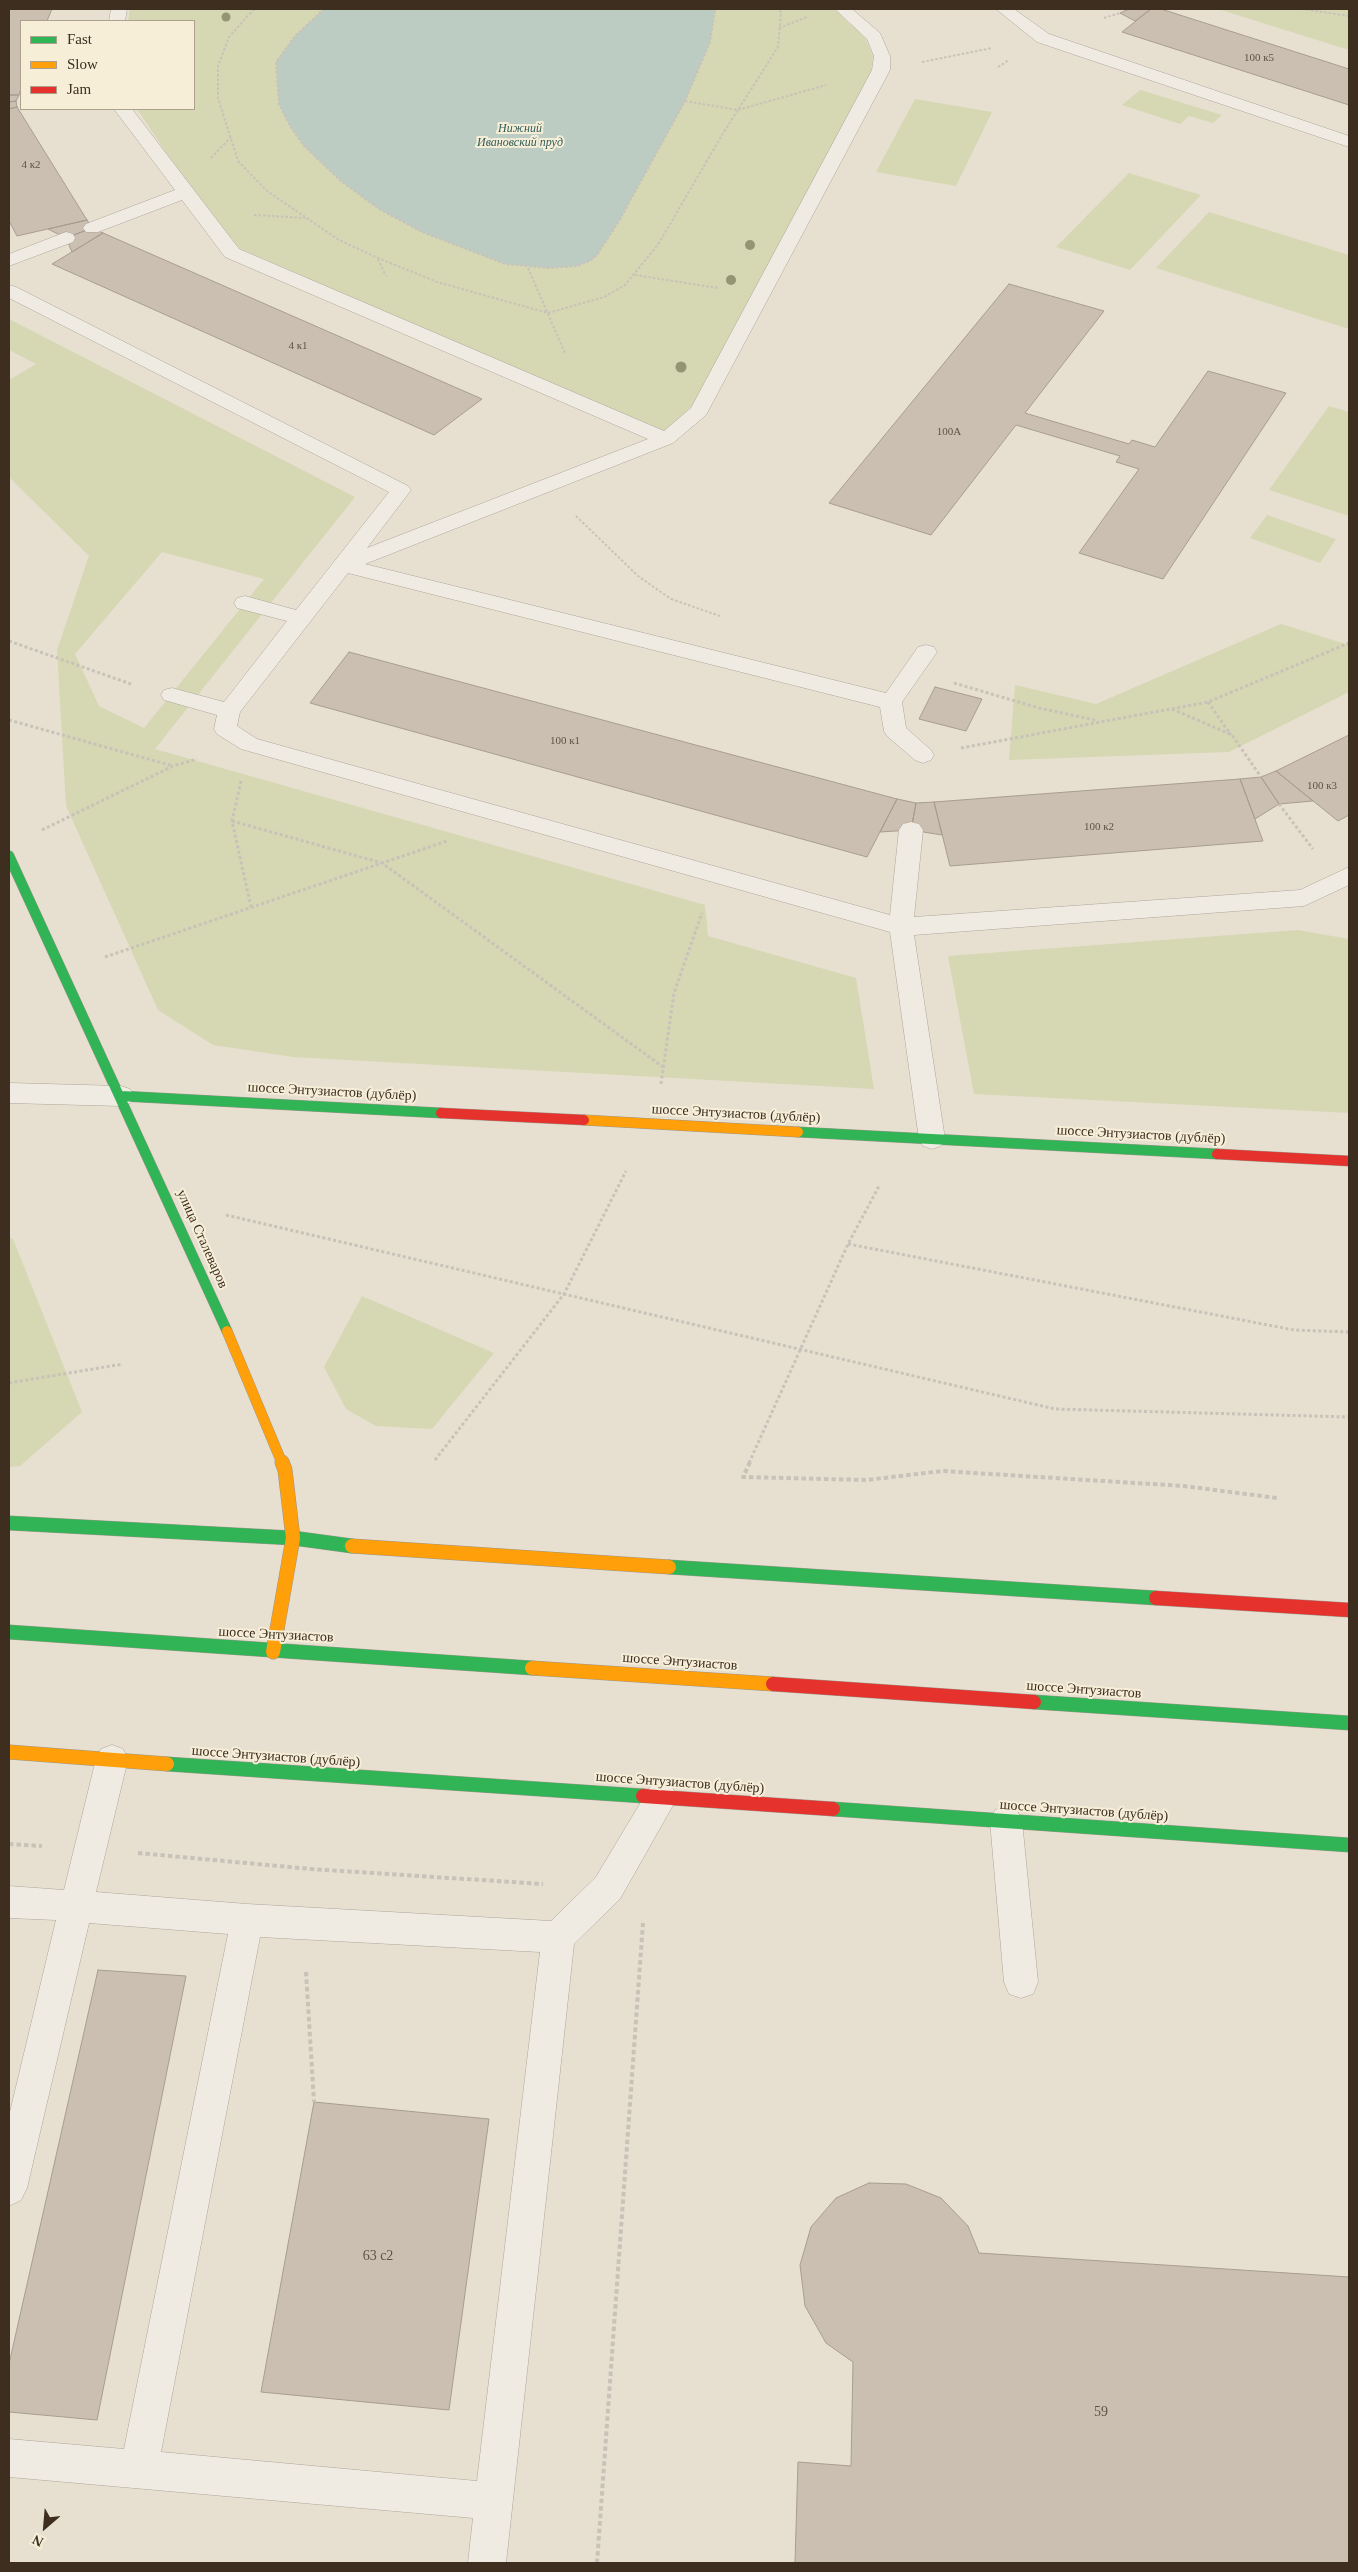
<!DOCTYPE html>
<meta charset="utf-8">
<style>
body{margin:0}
#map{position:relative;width:1358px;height:2572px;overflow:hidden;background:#e7e0d1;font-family:Georgia,serif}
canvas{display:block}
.frame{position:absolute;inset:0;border:10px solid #3d2e20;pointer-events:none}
.legend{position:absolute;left:20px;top:20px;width:175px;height:90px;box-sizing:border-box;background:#f7eed8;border:1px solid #ada18e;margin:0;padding:6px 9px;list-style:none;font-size:15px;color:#3d2e20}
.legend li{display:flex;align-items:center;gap:10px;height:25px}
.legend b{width:25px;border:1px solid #ada18e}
.north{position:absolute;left:20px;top:2502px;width:50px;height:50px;-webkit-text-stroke:4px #f7eed8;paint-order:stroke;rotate:207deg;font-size:14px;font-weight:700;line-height:20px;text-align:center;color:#3d2e20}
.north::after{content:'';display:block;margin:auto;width:18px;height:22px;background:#3d2e20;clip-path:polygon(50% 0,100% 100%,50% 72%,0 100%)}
</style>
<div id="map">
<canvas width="1358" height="2572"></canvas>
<div class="frame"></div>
<ul class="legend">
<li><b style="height:6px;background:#30b455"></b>Fast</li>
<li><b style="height:6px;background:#ff9f0a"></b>Slow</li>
<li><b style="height:6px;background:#e5322d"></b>Jam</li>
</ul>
<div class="north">N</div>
</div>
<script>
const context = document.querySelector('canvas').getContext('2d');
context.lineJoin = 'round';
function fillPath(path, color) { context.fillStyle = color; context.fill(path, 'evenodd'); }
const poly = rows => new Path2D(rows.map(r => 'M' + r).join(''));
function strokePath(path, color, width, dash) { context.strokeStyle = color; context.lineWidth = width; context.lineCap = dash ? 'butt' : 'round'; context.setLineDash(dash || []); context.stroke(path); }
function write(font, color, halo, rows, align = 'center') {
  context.font = font + ' Georgia,serif'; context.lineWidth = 4; context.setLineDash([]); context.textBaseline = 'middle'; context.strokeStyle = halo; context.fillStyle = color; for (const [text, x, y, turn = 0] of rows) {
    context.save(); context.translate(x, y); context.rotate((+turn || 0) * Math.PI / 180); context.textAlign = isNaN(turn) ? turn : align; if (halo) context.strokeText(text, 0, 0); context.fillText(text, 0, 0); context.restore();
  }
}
fillPath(poly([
 [130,9,834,9,865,38,873,56,871,73,867,83,692,406,662,434,239,248,181,175,137,109,194,109,194,21,128,21],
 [1218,9,1349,9,1349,50],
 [1140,90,1144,91,1222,115,1213,123,1189,116,1180,124,1122,105],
 [915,99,992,112,956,186,876,172],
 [1129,173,1201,195,1130,270,1056,247],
 [1209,212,1349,255,1349,329,1156,268],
 [9,319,355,497,155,749,705,905,708,936,856,978,874,1089,293,1057,213,1045,158,1010,66,806,57,650,89,556,9,477,9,380,36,364,9,350],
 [162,552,264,579,144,728,99,706,75,654],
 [1329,406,1349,412,1349,516,1269,490],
 [1267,515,1336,539,1320,563,1250,538],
 [1281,624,1349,645,1349,692,1229,752,1009,760,1015,685,1096,704],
 [1298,930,1349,939,1349,1113,974,1094,948,956],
 [9,1238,13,1239,82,1412,20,1466,9,1467],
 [362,1296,494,1353,432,1429,376,1426,346,1409,324,1367]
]), '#d6d7b3');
fillPath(poly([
 [324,9,711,9,715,11,710,42,685,101,619,221,597,255,590,261,577,266,550,268,505,264,422,232,379,209,342,182,304,146,290,126,279,104,276,62,296,35]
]), '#bcccc2');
const building = poly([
 [9,9,52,9,47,21,21,21,21,88,19,95,9,95,9,9],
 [1129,9,1151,9,1135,21,1120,13,1129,9],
 [1151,9,1161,9,1349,69,1349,105,1122,32,1151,9],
 [9,95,19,95,16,101,9,102,9,95],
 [16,101,17,107,9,109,9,102,16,101],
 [17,107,87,220,17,236,9,221,9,109,17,107],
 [87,220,92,228,66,238,48,229,87,220],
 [92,228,103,233,72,252,66,238,92,228],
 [103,233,482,399,434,435,52,264,103,233],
 [1009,284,1104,311,1025,413,1129,444,1132,440,1155,447,1208,371,1286,393,1163,579,1079,553,1139,469,1116,462,1120,456,1016,425,931,535,829,503,1009,284],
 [349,652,897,799,867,857,310,703,349,652],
 [935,687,982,699,966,731,919,719,935,687],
 [1349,735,1349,815,1338,821,1276,771,1349,735],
 [1276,771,1313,801,1279,804,1261,777,1276,771],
 [1261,777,1279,804,1255,819,1240,779,1261,777],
 [1240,779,1263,841,950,866,934,802,1240,779],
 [897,799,916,803,911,830,880,832,897,799],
 [934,802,942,835,911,830,916,803,934,802],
 [98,1970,186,1976,97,2420,9,2412,9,2364,98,1970],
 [314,2102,489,2119,449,2410,261,2392,314,2102],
 [869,2183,906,2184,941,2198,968,2226,979,2253,1349,2277,1349,2563,795,2563,798,2462,851,2466,853,2362,826,2343,805,2306,800,2265,811,2227,836,2198,869,2183]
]);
fillPath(building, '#cbbfb2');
strokePath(building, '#a89c90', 1);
const lane = poly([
 [111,9,127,9,125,21,109,21,111,9],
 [835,9,852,9,880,33,890,56,890,70,706,415,673,443,365,564,886,693,918,647,926,645,934,647,937,652,902,702,906,728,931,750,934,755,931,760,923,763,915,760,887,736,884,731,880,707,348,573,240,712,237,726,257,739,890,915,899,830,903,824,911,822,919,824,923,830,914,917,1300,890,1349,867,1349,885,1304,906,914,935,945,1139,941,1146,932,1149,923,1146,919,1139,890,932,241,749,217,734,214,729,217,715,164,700,161,695,164,690,172,688,224,702,287,621,237,608,234,603,237,598,245,596,296,610,389,492,9,298,9,285,16,287,408,486,411,490,367,548,648,439,225,257,182,200,98,232,86,232,83,228,86,224,175,190,114,109,132,109,239,249,664,431,691,408,872,70,874,56,867,39,835,9],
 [996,9,1014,9,1049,34,1349,136,1349,147,1037,42,996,9],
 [66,232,73,234,75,238,73,242,9,266,9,254,66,232],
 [9,1083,121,1086,130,1089,134,1096,130,1103,121,1106,9,1103,9,1083],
 [112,1745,123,1749,128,1759,96,1892,247,1904,551,1921,596,1877,650,1787,661,1782,672,1787,677,1797,672,1807,620,1899,574,1944,506,2563,468,2563,473,2518,9,2477,9,2439,124,2449,228,1934,89,1923,27,2188,21,2200,9,2206,9,2116,56,1920,9,1918,9,1886,64,1890,96,1759,101,1749,112,1745],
 [260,1937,540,1952,477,2481,161,2452,260,1937],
 [1006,1806,1017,1810,1022,1821,1038,1982,1033,1994,1021,1998,1009,1994,1004,1982,990,1821,995,1810,1006,1806]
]);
const fastFar1 = poly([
 [9,856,227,1331],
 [121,1096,441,1113],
 [798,1132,1217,1154]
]);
const fast = poly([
 [9,1523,293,1538,352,1546],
 [669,1567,1156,1598],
 [9,1632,532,1668],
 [1034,1702,1349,1723],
 [167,1764,643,1796],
 [833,1809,1349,1845]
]);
const slowFar1 = poly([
 [584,1120,798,1132],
 [227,1331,282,1463]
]);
const slow = poly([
 [352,1546,669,1567],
 [273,1652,293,1538,285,1470,282,1462],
 [532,1668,773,1684],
 [9,1752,167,1764]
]);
const jamFar1 = poly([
 [441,1113,584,1120],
 [1217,1154,1349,1161]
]);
const jam = poly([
 [1156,1598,1349,1610],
 [773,1684,1034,1702],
 [643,1796,833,1809]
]);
strokePath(lane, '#ada599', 1);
strokePath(fastFar1, '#9c958a', 11);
strokePath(fast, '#9c958a', 15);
strokePath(slowFar1, '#9c958a', 11);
strokePath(slow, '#9c958a', 15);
strokePath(jamFar1, '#9c958a', 11);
strokePath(jam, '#9c958a', 15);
strokePath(poly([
 [254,9,229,37,218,66,218,98,238,161,267,191,339,240,378,258,437,282,548,313,604,297,625,285,659,243,722,135,778,47,781,12,778,9],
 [324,9,296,35,276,62,279,104,290,126,304,146,342,182,379,209,422,232,505,264,550,268,577,266,590,261,597,255,619,221,685,101,710,42,715,11,711,9],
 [1302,9,1349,16],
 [1104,18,1120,13],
 [779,28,807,17],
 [922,62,992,48],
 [998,67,1009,60],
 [685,101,738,110,826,85],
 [211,158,231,137],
 [254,215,305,218],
 [378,259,386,276],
 [528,268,565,353],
 [635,275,718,288],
 [576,516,638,576,671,599],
 [671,599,720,616]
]), '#c8c2b9', 2, [2.5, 2]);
strokePath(poly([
 [9,641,131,684],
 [954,683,1039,708,1095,720],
 [1208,702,1231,735],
 [1172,709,1232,735,1261,777],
 [9,720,173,766],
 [961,748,1208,702,1349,643],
 [241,781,232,821,251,907],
 [1279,804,1313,849],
 [232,821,382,863,663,1067],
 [42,830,173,766,197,759],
 [105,957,447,841],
 [661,1084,674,993,702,913],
 [226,1215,1055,1409,1349,1417],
 [848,1244,1294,1330,1349,1332],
 [9,1383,123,1364],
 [435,1460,564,1294,626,1171],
 [749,1463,848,1244,879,1186]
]), '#c8c2b9', 3, [3, 2.5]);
strokePath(poly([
 [750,1462,743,1477,867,1480,942,1471,1184,1486,1277,1498],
 [9,1844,42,1846],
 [138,1853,311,1869,543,1884],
 [306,1972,314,2102],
 [597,2563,643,1923]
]), '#c8c2b9', 4, [4.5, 3]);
fillPath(lane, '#efebe3');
strokePath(fastFar1, '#30b455', 10);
strokePath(fast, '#30b455', 14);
strokePath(slowFar1, '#ff9f0a', 10);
strokePath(slow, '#ff9f0a', 14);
strokePath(jamFar1, '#e5322d', 10);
strokePath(jam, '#e5322d', 14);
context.fillStyle = '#929673';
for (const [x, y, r] of [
 [226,17,4.5],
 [750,245,5],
 [731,280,5],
 [681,367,5.5]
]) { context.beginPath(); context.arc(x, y, r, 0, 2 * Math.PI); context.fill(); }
write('11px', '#605244', null, [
 ["100 к5",1259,58],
 ["4 к2",31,165],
 ["4 к1",298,346],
 ["100А",949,432],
 ["100 к1",565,741],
 ["100 к3",1322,786],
 ["100 к2",1099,827]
]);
write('italic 12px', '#2f5d5a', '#f7eed8', [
 ["Нижний",520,129],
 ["Ивановский пруд",520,143]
]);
write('14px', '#3d2e20', '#f7eed8', [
 ["шоссе Энтузиастов (дублёр)",332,1092,3],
 ["шоссе Энтузиастов (дублёр)",736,1114,3],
 ["шоссе Энтузиастов (дублёр)",1141,1135,3],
 ["улица Сталеваров",202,1239,66],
 ["шоссе Энтузиастов",276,1635,3],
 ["шоссе Энтузиастов",680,1662,4],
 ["шоссе Энтузиастов",1084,1690,4],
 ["шоссе Энтузиастов (дублёр)",276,1757,4],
 ["шоссе Энтузиастов (дублёр)",680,1783,4],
 ["шоссе Энтузиастов (дублёр)",1084,1811,4]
]);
write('14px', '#605244', null, [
 ["63 с2",378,2256],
 ["59",1101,2412]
]);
</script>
